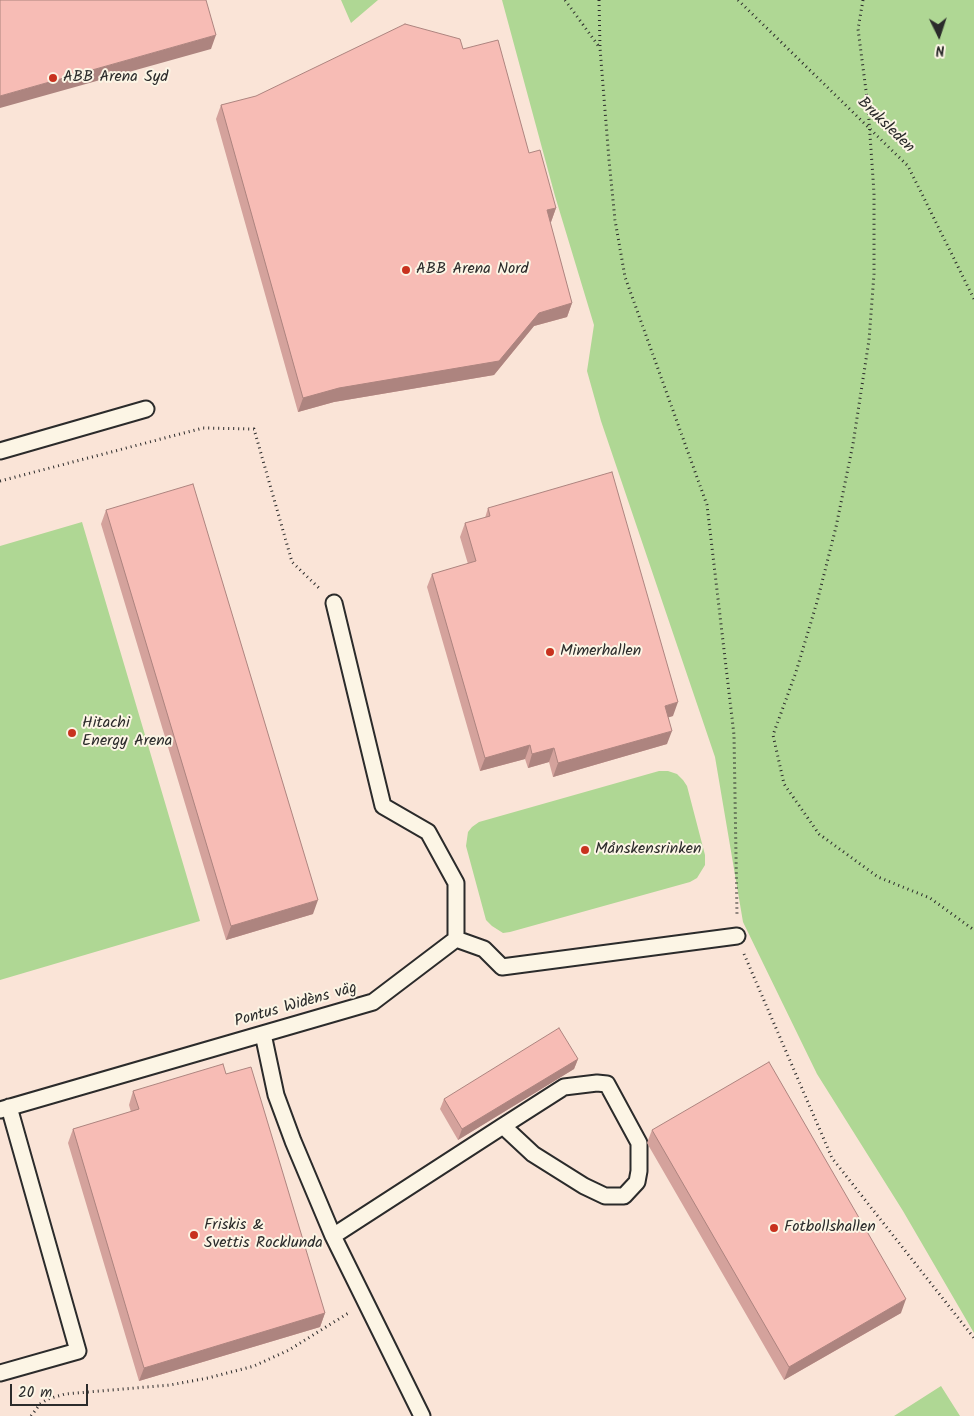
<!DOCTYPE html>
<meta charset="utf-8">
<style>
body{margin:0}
#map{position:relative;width:974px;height:1416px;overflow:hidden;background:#fae4d7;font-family:Kalam,sans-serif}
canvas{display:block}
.north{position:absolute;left:914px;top:10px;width:50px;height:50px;-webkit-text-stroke:4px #fcf5e5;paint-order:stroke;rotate:176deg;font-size:14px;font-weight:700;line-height:20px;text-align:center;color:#2b2b2b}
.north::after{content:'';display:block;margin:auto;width:18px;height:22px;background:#2b2b2b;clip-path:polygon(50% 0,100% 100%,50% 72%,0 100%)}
.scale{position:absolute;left:10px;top:1384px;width:78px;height:22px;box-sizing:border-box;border:2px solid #2b2b2b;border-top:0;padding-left:6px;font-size:15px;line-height:18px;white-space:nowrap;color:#2b2b2b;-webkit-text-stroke:4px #fcf5e5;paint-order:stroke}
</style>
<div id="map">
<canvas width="974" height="1416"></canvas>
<div class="north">N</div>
<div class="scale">20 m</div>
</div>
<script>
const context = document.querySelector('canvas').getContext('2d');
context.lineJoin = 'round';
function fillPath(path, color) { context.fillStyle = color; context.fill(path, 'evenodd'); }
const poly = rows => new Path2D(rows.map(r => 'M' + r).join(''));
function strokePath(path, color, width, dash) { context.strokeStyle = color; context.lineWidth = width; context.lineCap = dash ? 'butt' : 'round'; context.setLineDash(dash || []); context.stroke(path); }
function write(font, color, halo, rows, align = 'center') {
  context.font = font + ' Kalam,sans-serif'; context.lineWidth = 4; context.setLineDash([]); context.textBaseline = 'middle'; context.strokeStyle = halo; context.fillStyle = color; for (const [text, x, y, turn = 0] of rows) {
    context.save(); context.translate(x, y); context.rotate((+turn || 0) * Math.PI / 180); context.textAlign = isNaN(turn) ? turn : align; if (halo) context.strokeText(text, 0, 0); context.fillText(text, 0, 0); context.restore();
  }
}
fillPath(poly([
 [341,0,378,0,351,23],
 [502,0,974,0,974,1333,903,1211,817,1074,743,922,715,757,601,421,587,371,594,325,555,196],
 [82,522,200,921,0,980,0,546],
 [659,771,668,771,677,774,683,780,687,786,705,855,705,865,697,878,690,882,510,932,503,933,492,926,486,920,466,846,468,832,472,827,479,822],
 [941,1386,960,1416,894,1416]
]), '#afd794');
const lane = poly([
 [0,451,146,409],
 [456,939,484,949,502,967,737,936],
 [263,1034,276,1095,293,1141,333,1236,422,1416],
 [0,1110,373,1002,456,939,456,883,428,832,383,806,334,603],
 [333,1236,503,1126,533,1154,584,1186,605,1196,624,1196,637,1182,639,1171,639,1143,607,1084,597,1083,564,1087,503,1126],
 [0,1373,78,1351,9,1107]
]);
strokePath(lane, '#2b2b2b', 19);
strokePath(poly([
 [565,0,600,48],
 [599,0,600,48,609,160,615,220,625,277,707,505,734,735,737,916],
 [738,0,908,166,974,299],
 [863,0,858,29,868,106,874,193,874,274,869,340,853,444,836,527,817,602,796,672,773,735,784,784,819,834,878,877,930,898,974,930],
 [0,481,203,428,254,429,292,562,321,590],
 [744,954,832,1158,974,1338],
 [31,1416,40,1404,48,1399,65,1394,170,1385,208,1378,254,1366,289,1350,350,1312]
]), '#2b2b2b', 3, [1, 4]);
strokePath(lane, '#fcf5e5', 15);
fillPath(poly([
 [463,49,529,153,556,208,551,222,550,222,572,303,567,317,534,326,494,375,334,402,298,412,216,119,221,105],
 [488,508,673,716,668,717,667,744,553,777,549,762,528,768,525,759,480,771,427,587,432,574,468,564,460,537,465,523,485,518],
 [106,510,313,914,226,940,101,524],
 [578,1059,574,1069,458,1140,440,1109,444,1099],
 [226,1074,325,1313,320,1327,139,1381,68,1143,73,1129,131,1112,129,1105,133,1091],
 [652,1130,901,1313,784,1380,647,1143]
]), '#d4a29c');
fillPath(poly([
 [216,35,211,49,0,108,0,96],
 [556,208,551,222,542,224,547,210],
 [572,303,567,317,534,326,494,375,334,402,298,412,303,398,539,313],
 [678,702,673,716,660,720,665,706],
 [672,731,667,744,553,777,558,763],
 [530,745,525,759,480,771,485,758],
 [554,748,549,762,528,768,532,754],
 [318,900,313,914,226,940,231,926],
 [578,1059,574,1069,458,1140,462,1129],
 [906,1299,901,1313,784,1380,789,1367],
 [325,1313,320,1327,139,1381,144,1368]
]), '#ad847f');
const building = poly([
 [0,0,206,0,216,35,0,96,0,0],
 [405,24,460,39,463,49,498,40,529,153,540,150,556,208,547,210,572,303,539,313,499,361,339,388,303,398,221,105,256,96,405,24],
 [612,472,678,702,665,706,672,731,558,763,554,748,532,754,530,745,485,758,432,574,476,561,465,523,490,516,488,508,612,472],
 [193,484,318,900,231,926,106,510,193,484],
 [559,1028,578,1059,462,1129,444,1099,559,1028],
 [769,1062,906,1299,789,1367,652,1130,769,1062],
 [223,1064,226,1074,251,1067,325,1313,144,1368,73,1129,139,1109,133,1091,223,1064]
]);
fillPath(building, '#f7bcb5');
strokePath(building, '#ad847f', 1);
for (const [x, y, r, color] of [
 [53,78,5,"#c8321e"],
 [406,270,5,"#c8321e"],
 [550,652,5,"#c8321e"],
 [72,733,5,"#c8321e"],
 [585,850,5,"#c8321e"],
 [774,1228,5,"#c8321e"],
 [194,1235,5,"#c8321e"]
]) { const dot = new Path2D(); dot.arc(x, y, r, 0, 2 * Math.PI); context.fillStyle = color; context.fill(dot); strokePath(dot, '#fcf5e5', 2); }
write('16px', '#2b2b2b', '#fcf5e5', [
 ["ABB Arena Syd",63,78],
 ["ABB Arena Nord",416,270],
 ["Mimerhallen",560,652],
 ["Hitachi",82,724],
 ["Energy Arena",82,742],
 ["Månskensrinken",595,850],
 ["Friskis &",204,1226],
 ["Svettis Rocklunda",204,1244],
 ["Fotbollshallen",784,1228]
], 'left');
write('16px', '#2b2b2b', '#fcf5e5', [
 ["Bruksleden",885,126,44],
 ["Pontus Widèns väg",296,1006,-16]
]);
</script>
